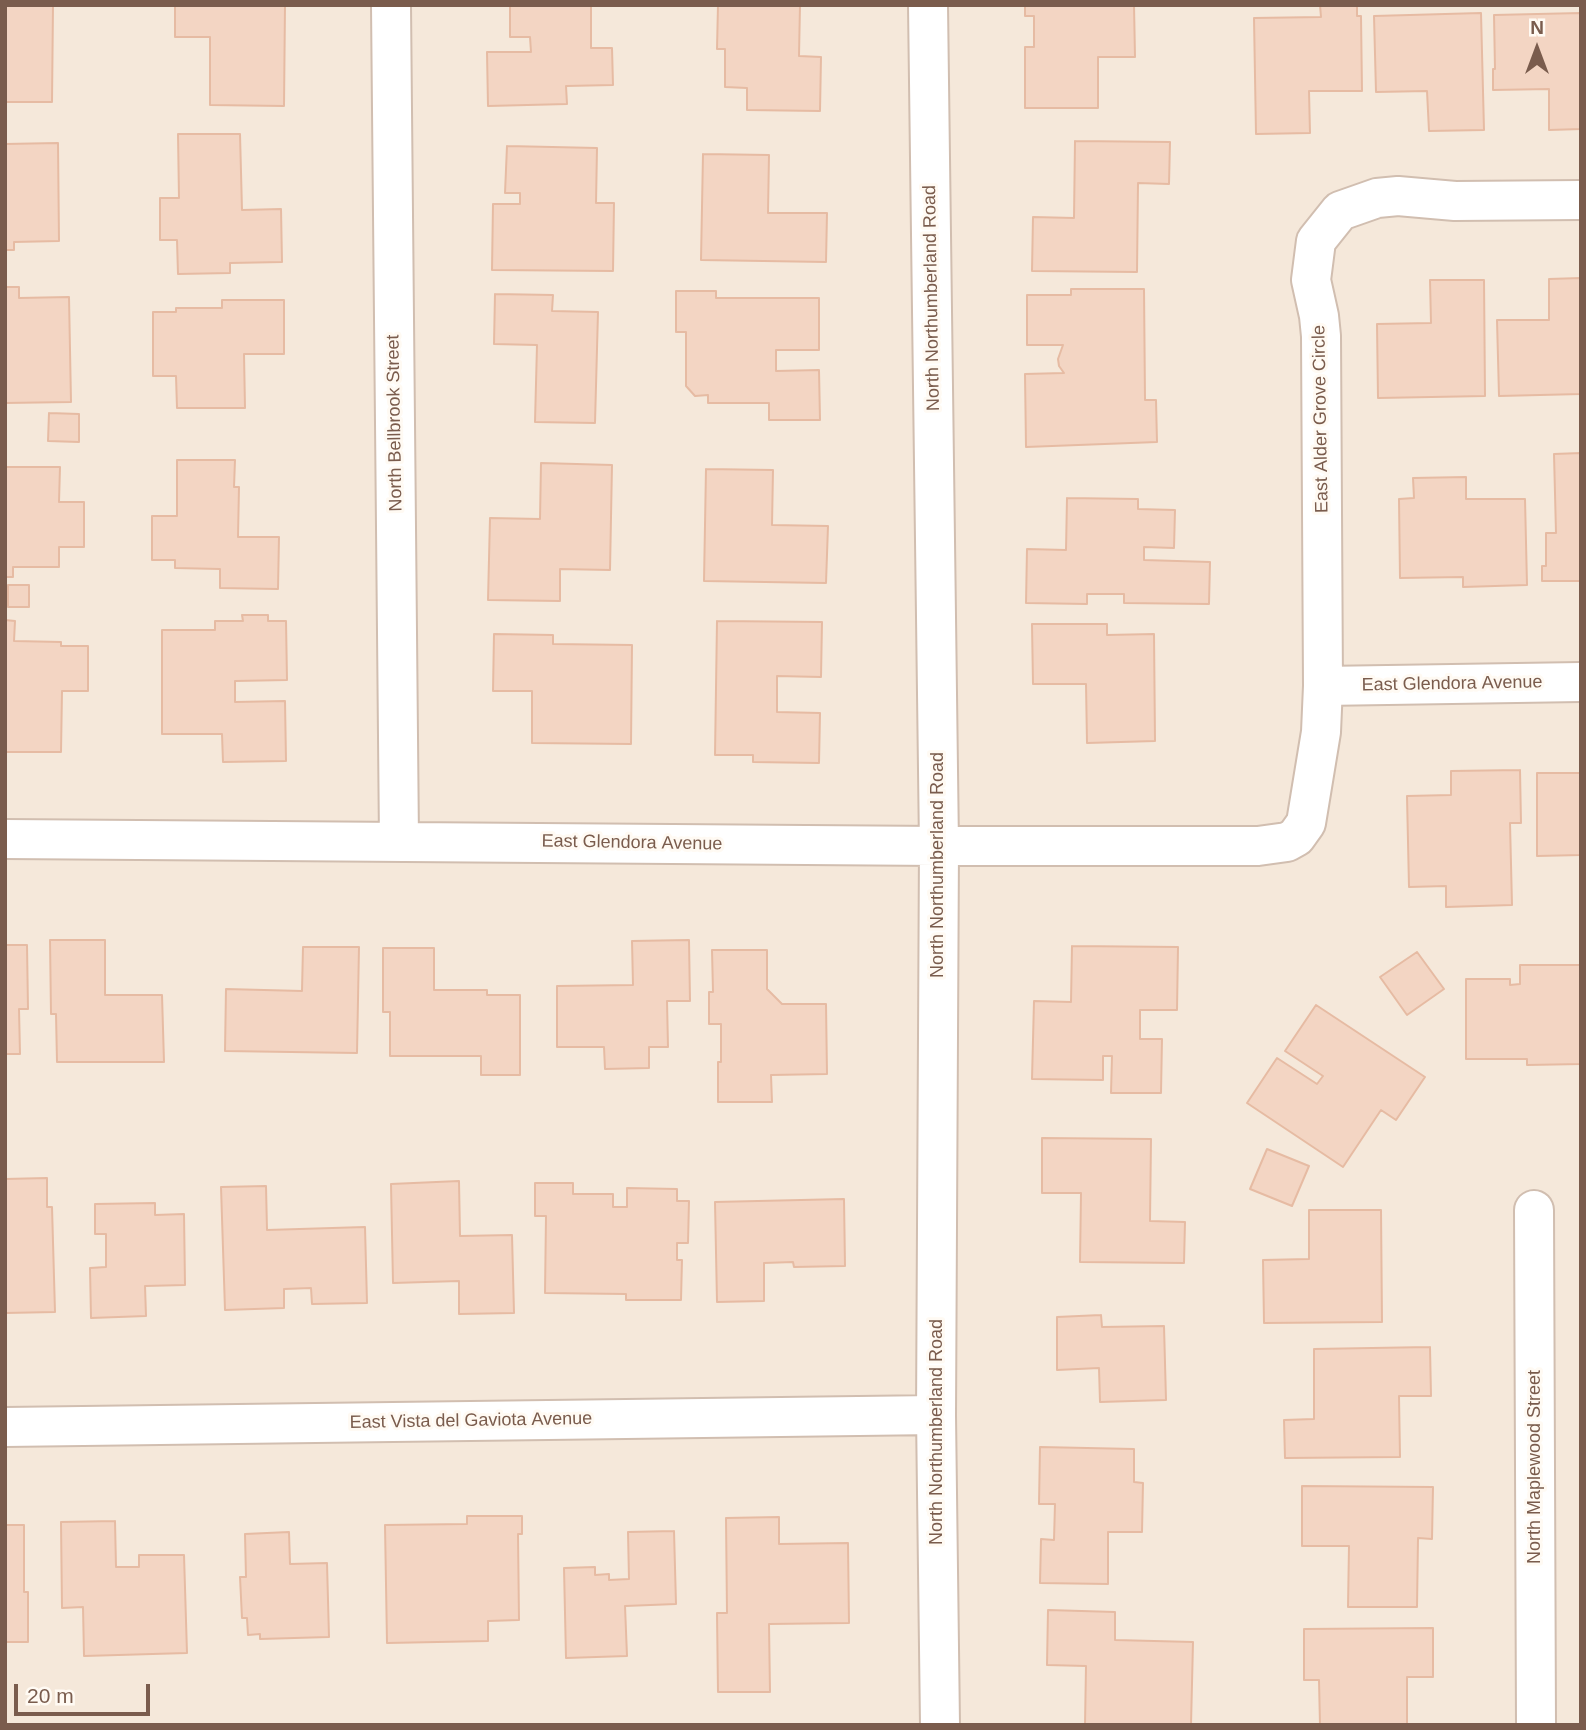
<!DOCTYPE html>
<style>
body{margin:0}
#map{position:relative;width:1586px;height:1730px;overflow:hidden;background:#fdf6ec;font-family:Helvetica,sans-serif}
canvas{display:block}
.frame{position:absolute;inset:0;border:7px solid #7a5c4d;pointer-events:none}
.north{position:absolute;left:1502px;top:14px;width:70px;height:70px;-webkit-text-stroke:5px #fffaf3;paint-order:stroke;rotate:0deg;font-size:19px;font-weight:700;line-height:28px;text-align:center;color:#7a5c4d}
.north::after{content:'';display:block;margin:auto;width:24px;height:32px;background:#7a5c4d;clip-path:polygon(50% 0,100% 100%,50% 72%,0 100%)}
.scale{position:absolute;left:14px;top:1684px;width:136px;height:32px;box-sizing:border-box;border:4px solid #7a5c4d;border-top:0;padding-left:9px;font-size:21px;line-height:24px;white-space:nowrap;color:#7a5c4d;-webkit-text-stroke:5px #fffaf3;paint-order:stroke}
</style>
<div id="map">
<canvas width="1586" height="1730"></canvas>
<div class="frame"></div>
<div class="north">N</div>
<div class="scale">20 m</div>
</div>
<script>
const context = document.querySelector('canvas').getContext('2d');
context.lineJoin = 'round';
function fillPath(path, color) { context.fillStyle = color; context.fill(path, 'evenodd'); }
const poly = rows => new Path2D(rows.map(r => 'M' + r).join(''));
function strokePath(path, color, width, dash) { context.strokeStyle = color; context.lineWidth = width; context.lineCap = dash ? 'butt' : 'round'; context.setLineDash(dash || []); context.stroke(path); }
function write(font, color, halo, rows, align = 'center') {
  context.font = font + ' Helvetica,sans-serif'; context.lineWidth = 6; context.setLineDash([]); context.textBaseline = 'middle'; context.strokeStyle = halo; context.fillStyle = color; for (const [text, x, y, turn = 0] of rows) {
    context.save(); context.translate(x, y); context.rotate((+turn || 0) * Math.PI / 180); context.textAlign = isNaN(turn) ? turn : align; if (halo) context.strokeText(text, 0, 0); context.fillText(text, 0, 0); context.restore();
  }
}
fillPath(poly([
 [5,5,1581,5,1581,1725,5,1725]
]), '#f5e8da');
const building = poly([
 [5,5,53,5,52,102,5,102,5,5],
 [175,5,285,5,284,106,210,105,210,37,175,37,175,5],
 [510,5,591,5,591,48,612,48,613,85,566,86,567,104,488,106,487,52,531,52,530,37,510,37,510,5],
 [718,5,800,5,799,56,821,57,820,111,747,110,747,88,725,87,725,49,717,49,718,5],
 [1025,5,1134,5,1135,57,1098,57,1098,108,1025,108,1025,47,1034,47,1034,16,1025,16,1025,5],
 [1320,5,1357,5,1357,16,1361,16,1362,91,1309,91,1310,133,1256,134,1254,18,1321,17,1320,5],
 [1481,13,1484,130,1429,131,1427,91,1376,92,1374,16,1481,13],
 [1581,13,1581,129,1549,130,1549,89,1493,90,1493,69,1495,69,1494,15,1581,13],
 [178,134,240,134,242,210,281,209,282,262,230,263,230,273,178,274,177,240,160,240,160,198,179,198,178,134],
 [1075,141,1170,142,1169,184,1138,183,1137,272,1032,271,1033,217,1074,218,1075,141],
 [58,143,59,241,14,242,14,250,5,250,5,144,58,143],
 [507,146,597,148,596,203,614,203,613,271,492,270,493,204,520,204,520,193,505,193,507,146],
 [703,154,769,155,768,213,827,213,826,262,701,260,703,154],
 [1581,278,1581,394,1499,396,1497,320,1549,320,1549,279,1581,278],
 [1430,280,1484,280,1485,396,1378,398,1377,324,1431,323,1430,280],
 [5,287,19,287,19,298,69,297,71,402,5,403,5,287],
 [1071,289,1144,289,1145,400,1156,400,1157,442,1026,447,1025,374,1064,373,1059,366,1058,359,1063,345,1027,345,1027,295,1071,295,1071,289],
 [676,291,716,291,716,298,819,298,819,350,776,350,776,371,819,370,820,420,769,420,769,403,708,403,708,395,695,396,686,386,686,332,676,332,676,291],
 [495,294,553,295,552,311,598,312,595,423,535,422,537,345,494,344,495,294],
 [222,300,284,300,284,354,244,354,245,408,177,408,176,376,153,376,153,312,176,312,176,308,222,308,222,300],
 [49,413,79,414,79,442,48,441,49,413],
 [1581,453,1581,581,1542,581,1542,566,1546,566,1546,533,1556,533,1554,454,1581,453],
 [177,460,235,460,234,487,239,487,238,537,279,537,278,589,220,588,220,569,175,568,175,560,152,560,152,516,177,516,177,460],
 [541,463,612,465,610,570,560,569,560,601,488,600,490,518,540,519,541,463],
 [5,467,60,467,59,502,84,502,84,547,59,547,59,567,13,567,13,577,5,577,5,467],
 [706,469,773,470,772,525,828,526,826,583,704,581,706,469],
 [1466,477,1466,499,1525,499,1527,585,1463,587,1463,577,1400,578,1399,499,1414,498,1413,478,1466,477],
 [1067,498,1138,499,1138,509,1175,510,1174,548,1144,547,1144,560,1210,562,1209,604,1124,603,1124,594,1087,594,1087,604,1026,603,1027,549,1066,550,1067,498],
 [8,585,29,585,29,607,8,607,8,585],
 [242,615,268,615,268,621,286,621,287,680,235,681,235,702,285,701,286,761,223,762,222,734,162,734,162,630,215,630,215,621,243,621,242,615],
 [5,620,15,621,14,641,61,642,61,646,88,646,88,691,62,691,61,752,5,752,5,620],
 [717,621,822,622,821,677,777,676,777,712,820,713,819,763,753,762,753,755,715,755,717,621],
 [1032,624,1107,624,1107,635,1154,634,1155,741,1087,743,1086,684,1033,684,1032,624],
 [494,634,553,635,553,644,632,645,631,744,532,743,532,691,493,691,494,634],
 [1520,770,1521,823,1510,823,1512,905,1446,907,1446,886,1409,887,1407,796,1451,795,1451,771,1520,770],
 [1537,773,1581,773,1581,855,1537,856,1537,773],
 [50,940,105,940,105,995,162,995,164,1062,57,1062,56,1014,51,1014,50,940],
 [689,940,690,1001,667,1001,668,1047,649,1047,649,1068,605,1069,604,1047,557,1047,557,986,633,985,632,941,689,940],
 [5,945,27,945,28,1009,19,1009,20,1054,5,1054,5,945],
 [1072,946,1178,947,1177,1010,1140,1010,1140,1039,1162,1039,1161,1093,1111,1093,1112,1056,1103,1056,1103,1080,1032,1079,1034,1001,1071,1002,1072,946],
 [303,947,359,947,357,1053,225,1051,226,989,302,991,303,947],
 [383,948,434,948,434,990,487,990,487,995,520,995,520,1075,481,1075,481,1056,390,1056,390,1012,383,1012,383,948],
 [712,950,767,950,767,989,782,1004,826,1004,827,1074,771,1075,772,1102,718,1102,718,1062,721,1062,721,1024,709,1024,709,992,713,992,712,950],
 [1417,952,1444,989,1407,1015,1380,977,1417,952],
 [1520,965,1580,965,1581,1064,1527,1065,1527,1059,1466,1059,1466,979,1510,979,1510,985,1520,984,1520,965],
 [1316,1005,1425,1077,1396,1120,1381,1110,1343,1167,1247,1103,1277,1058,1317,1084,1323,1076,1285,1051,1316,1005],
 [1042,1138,1151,1139,1150,1221,1185,1222,1184,1263,1080,1262,1081,1193,1042,1193,1042,1138],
 [1267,1149,1309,1166,1292,1206,1250,1189,1267,1149],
 [47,1178,47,1207,52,1207,55,1312,5,1313,5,1179,47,1178],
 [459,1181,460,1236,512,1235,514,1313,459,1314,459,1281,393,1283,391,1184,459,1181],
 [535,1183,573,1183,573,1194,613,1194,613,1207,627,1207,627,1188,677,1189,677,1201,689,1201,688,1243,677,1243,677,1260,682,1260,681,1300,626,1300,626,1294,545,1293,546,1216,535,1216,535,1183],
 [266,1186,267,1230,365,1227,367,1303,312,1304,311,1288,284,1289,284,1308,225,1310,221,1187,266,1186],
 [844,1199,845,1266,794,1267,793,1262,764,1263,764,1301,717,1302,715,1202,844,1199],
 [155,1203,155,1215,184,1214,185,1285,145,1286,146,1316,91,1318,90,1268,106,1267,106,1234,95,1234,95,1204,155,1203],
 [1309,1210,1381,1210,1382,1322,1264,1323,1263,1260,1309,1259,1309,1210],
 [1101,1315,1102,1327,1164,1326,1166,1400,1100,1402,1099,1368,1057,1370,1057,1317,1101,1315],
 [1430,1347,1431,1396,1399,1396,1400,1457,1285,1458,1284,1420,1314,1419,1314,1349,1430,1347],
 [1040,1447,1134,1449,1134,1482,1143,1483,1142,1532,1108,1532,1108,1584,1040,1583,1041,1539,1054,1540,1055,1504,1039,1504,1040,1447],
 [1302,1486,1433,1487,1432,1539,1418,1538,1417,1607,1348,1607,1349,1546,1302,1546,1302,1486],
 [467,1516,522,1516,522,1534,518,1534,519,1620,488,1621,488,1641,387,1643,385,1525,467,1524,467,1516],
 [779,1517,779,1544,848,1543,849,1623,769,1624,770,1692,718,1692,717,1613,727,1613,726,1518,779,1517],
 [115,1521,116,1567,139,1567,139,1555,184,1555,187,1653,84,1656,83,1607,62,1608,61,1522,115,1521],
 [5,1525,24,1525,24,1592,28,1592,28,1642,5,1642,5,1525],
 [674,1531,676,1604,625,1606,627,1656,566,1658,564,1568,595,1567,595,1575,609,1574,609,1580,629,1579,628,1532,674,1531],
 [289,1532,290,1564,327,1563,329,1637,260,1639,260,1634,248,1635,247,1618,242,1618,240,1577,246,1577,245,1534,289,1532],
 [1048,1610,1115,1612,1115,1640,1193,1642,1191,1725,1085,1725,1086,1666,1047,1665,1048,1610],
 [1433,1628,1433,1677,1407,1677,1407,1725,1320,1725,1319,1680,1304,1680,1304,1629,1433,1628]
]);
fillPath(building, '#f3d5c3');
strokePath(building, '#e6bba3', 2);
const minor = poly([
 [391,5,399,840],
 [928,5,939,846,936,1415,940,1725],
 [1323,686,1581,682],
 [5,839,939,846,1258,846,1287,842,1296,837,1306,823,1321,732,1323,686,1321,336,1319,316,1311,280,1316,241,1340,211,1377,198,1398,196,1455,201,1581,200],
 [1534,1210,1536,1725],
 [5,1427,936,1415]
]);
strokePath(minor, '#d1beb0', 42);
strokePath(minor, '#fff', 38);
write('18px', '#7a5c4d', '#fffaf3', [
 ["North Northumberland Road",932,298,-91],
 ["East Alder Grove Circle",1321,419,-91],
 ["North Bellbrook Street",395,423,-91],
 ["East Glendora Avenue",1452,684,-1],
 ["East Glendora Avenue",632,843,1],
 ["North Northumberland Road",938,865,-90],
 ["East Vista del Gaviota Avenue",471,1421,-1],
 ["North Northumberland Road",937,1432,-90],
 ["North Maplewood Street",1535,1467,-90]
]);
</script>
